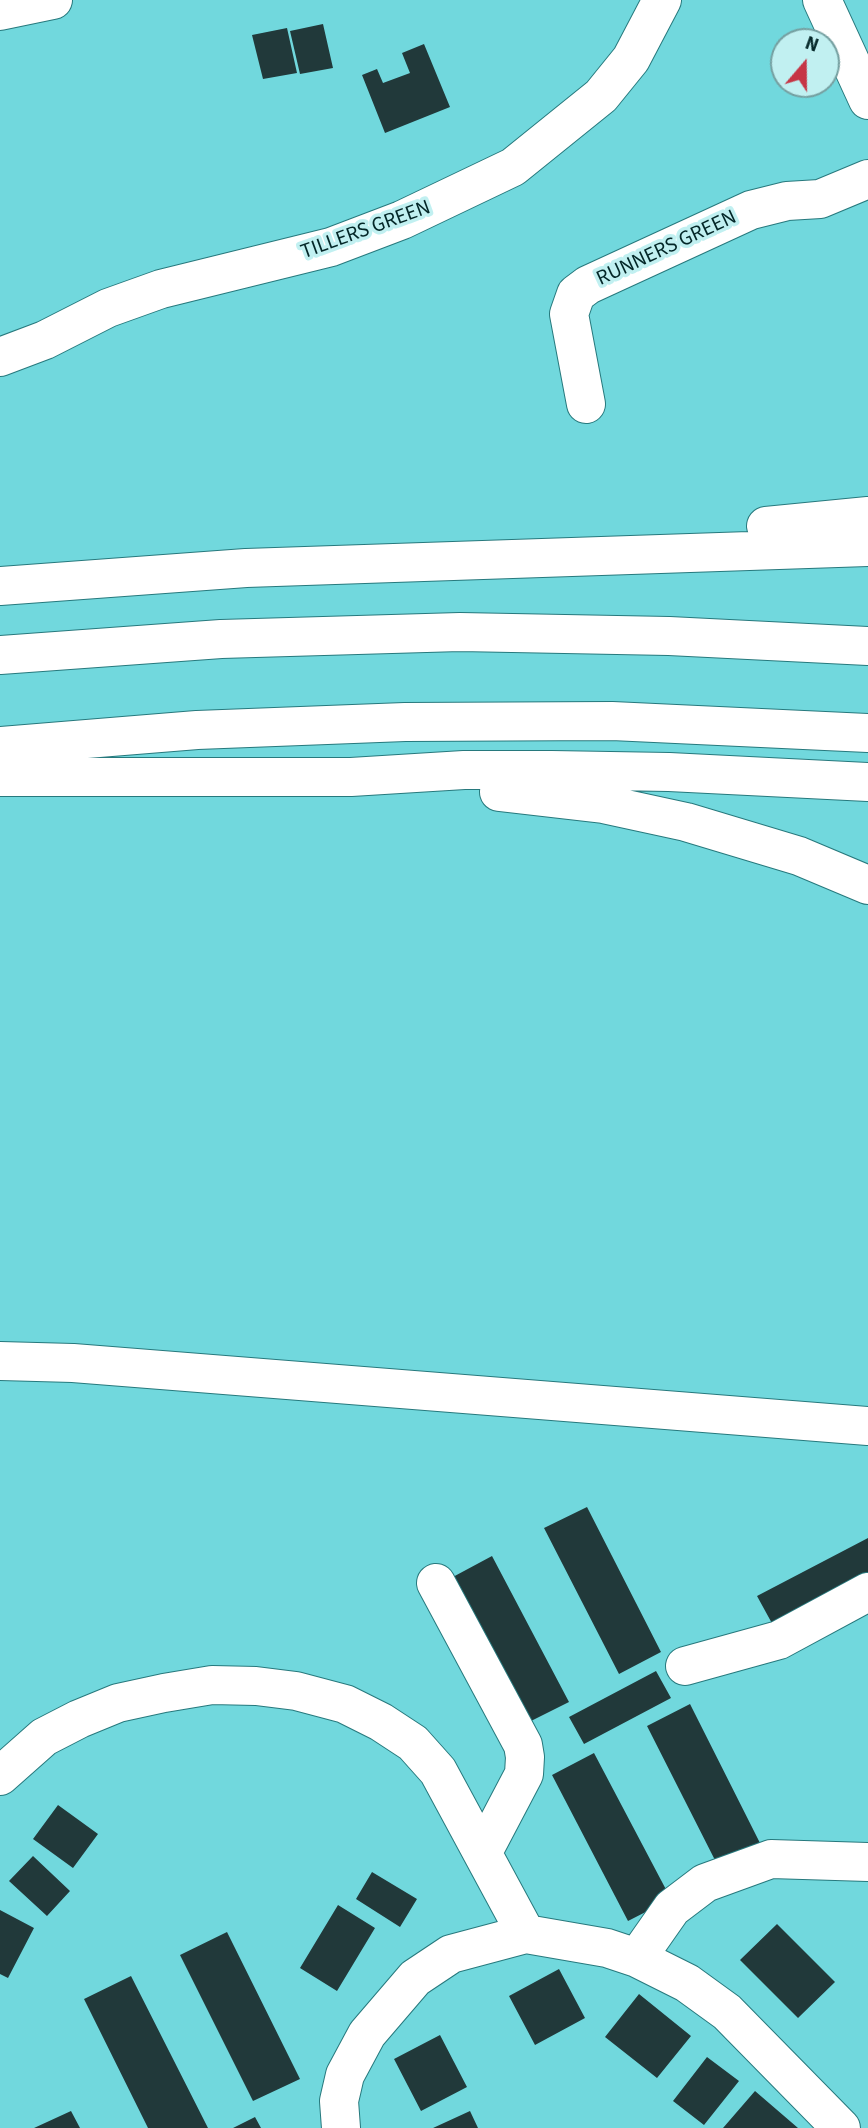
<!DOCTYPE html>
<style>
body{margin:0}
#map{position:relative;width:868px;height:2128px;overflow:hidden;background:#71d8dd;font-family:"Source Sans 3",sans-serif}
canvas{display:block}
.north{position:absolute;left:770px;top:28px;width:70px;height:70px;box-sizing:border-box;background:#c1f0f1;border:2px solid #759fa0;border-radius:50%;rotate:20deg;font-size:19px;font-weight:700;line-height:28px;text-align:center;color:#032627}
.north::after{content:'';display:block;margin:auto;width:24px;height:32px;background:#c63545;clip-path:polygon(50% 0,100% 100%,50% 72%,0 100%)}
</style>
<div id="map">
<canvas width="868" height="2128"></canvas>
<div class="north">N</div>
</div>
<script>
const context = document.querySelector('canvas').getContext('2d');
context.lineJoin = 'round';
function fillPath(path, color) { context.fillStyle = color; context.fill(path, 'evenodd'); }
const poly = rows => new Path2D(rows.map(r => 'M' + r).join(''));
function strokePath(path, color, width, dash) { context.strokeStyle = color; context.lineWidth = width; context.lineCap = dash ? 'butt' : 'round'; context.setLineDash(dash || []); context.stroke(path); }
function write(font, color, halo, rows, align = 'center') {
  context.font = font + ' "Source Sans 3",sans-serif'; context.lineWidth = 7; context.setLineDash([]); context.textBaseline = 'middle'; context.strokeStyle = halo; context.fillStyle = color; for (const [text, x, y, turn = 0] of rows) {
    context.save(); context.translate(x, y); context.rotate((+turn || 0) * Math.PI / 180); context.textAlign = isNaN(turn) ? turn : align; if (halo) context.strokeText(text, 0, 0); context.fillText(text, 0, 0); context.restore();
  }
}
fillPath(poly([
 [323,24,333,68,300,74,290,31],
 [287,28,297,73,263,79,252,35],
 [424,44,450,107,385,133,362,75,377,69,383,83,410,73,402,53],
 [587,1507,661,1652,619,1674,544,1528],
 [868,1538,868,1578,774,1627,757,1596],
 [492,1556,569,1702,527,1723,451,1578],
 [656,1671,671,1698,584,1744,569,1717],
 [690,1704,763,1849,720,1870,647,1726],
 [594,1753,671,1899,628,1921,552,1775],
 [58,1805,98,1834,73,1868,33,1839],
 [33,1856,70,1891,47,1916,9,1881],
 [372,1872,417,1899,400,1927,356,1899],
 [338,1905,375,1928,337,1991,300,1968],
 [0,1910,34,1928,8,1978,0,1974],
 [777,1924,835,1982,798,2018,740,1960],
 [227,1932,300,2079,253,2101,180,1955],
 [559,1969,585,2018,535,2045,509,1996],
 [131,1976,208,2128,148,2128,84,1999],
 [639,1994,691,2036,657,2078,605,2037],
 [440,2035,467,2087,421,2111,394,2059],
 [707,2057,739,2081,704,2125,673,2101],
 [755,2091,798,2128,723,2128],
 [71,2111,80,2128,34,2128],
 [470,2111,478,2128,433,2128],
 [255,2117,261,2128,233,2128]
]), '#21393a');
const minor = poly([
 [822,0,868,100],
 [0,11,53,0],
 [0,357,45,340,108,308,161,289,331,247,402,220,513,167,601,96,631,59,662,0],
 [586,404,569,314,576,294,588,285,751,210,787,201,820,199,868,179],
 [0,1361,73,1363,868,1426],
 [436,1583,523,1745,525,1757,524,1774,483,1852],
 [685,1666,779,1640,868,1592],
 [0,1776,44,1737,79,1719,118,1703,164,1693,212,1685,256,1686,296,1691,345,1704,381,1722,413,1743,438,1771,526,1934],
 [637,1958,672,1908,705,1883,771,1859,868,1862],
 [341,2128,339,2101,345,2075,367,2034,415,1978,451,1954,526,1934,607,1948,637,1958,687,1983,727,2012,841,2128]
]);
const highway = poly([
 [766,526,868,516],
 [0,586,246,568,868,547],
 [0,655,221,639,460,632,669,636,868,646],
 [0,746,197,730,405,722,612,721,868,733],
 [0,777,351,777,464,770,552,770,669,772,868,782],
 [499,792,603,804,686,822,799,856,868,885]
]);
strokePath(minor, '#27797d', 40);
strokePath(highway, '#27797d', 40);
strokePath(minor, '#fff', 38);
strokePath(highway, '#fff', 38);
write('21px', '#032627', '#c1f0f1', [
 ["TILLERS GREEN",366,231,-20],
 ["RUNNERS GREEN",667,249,-25]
]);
</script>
